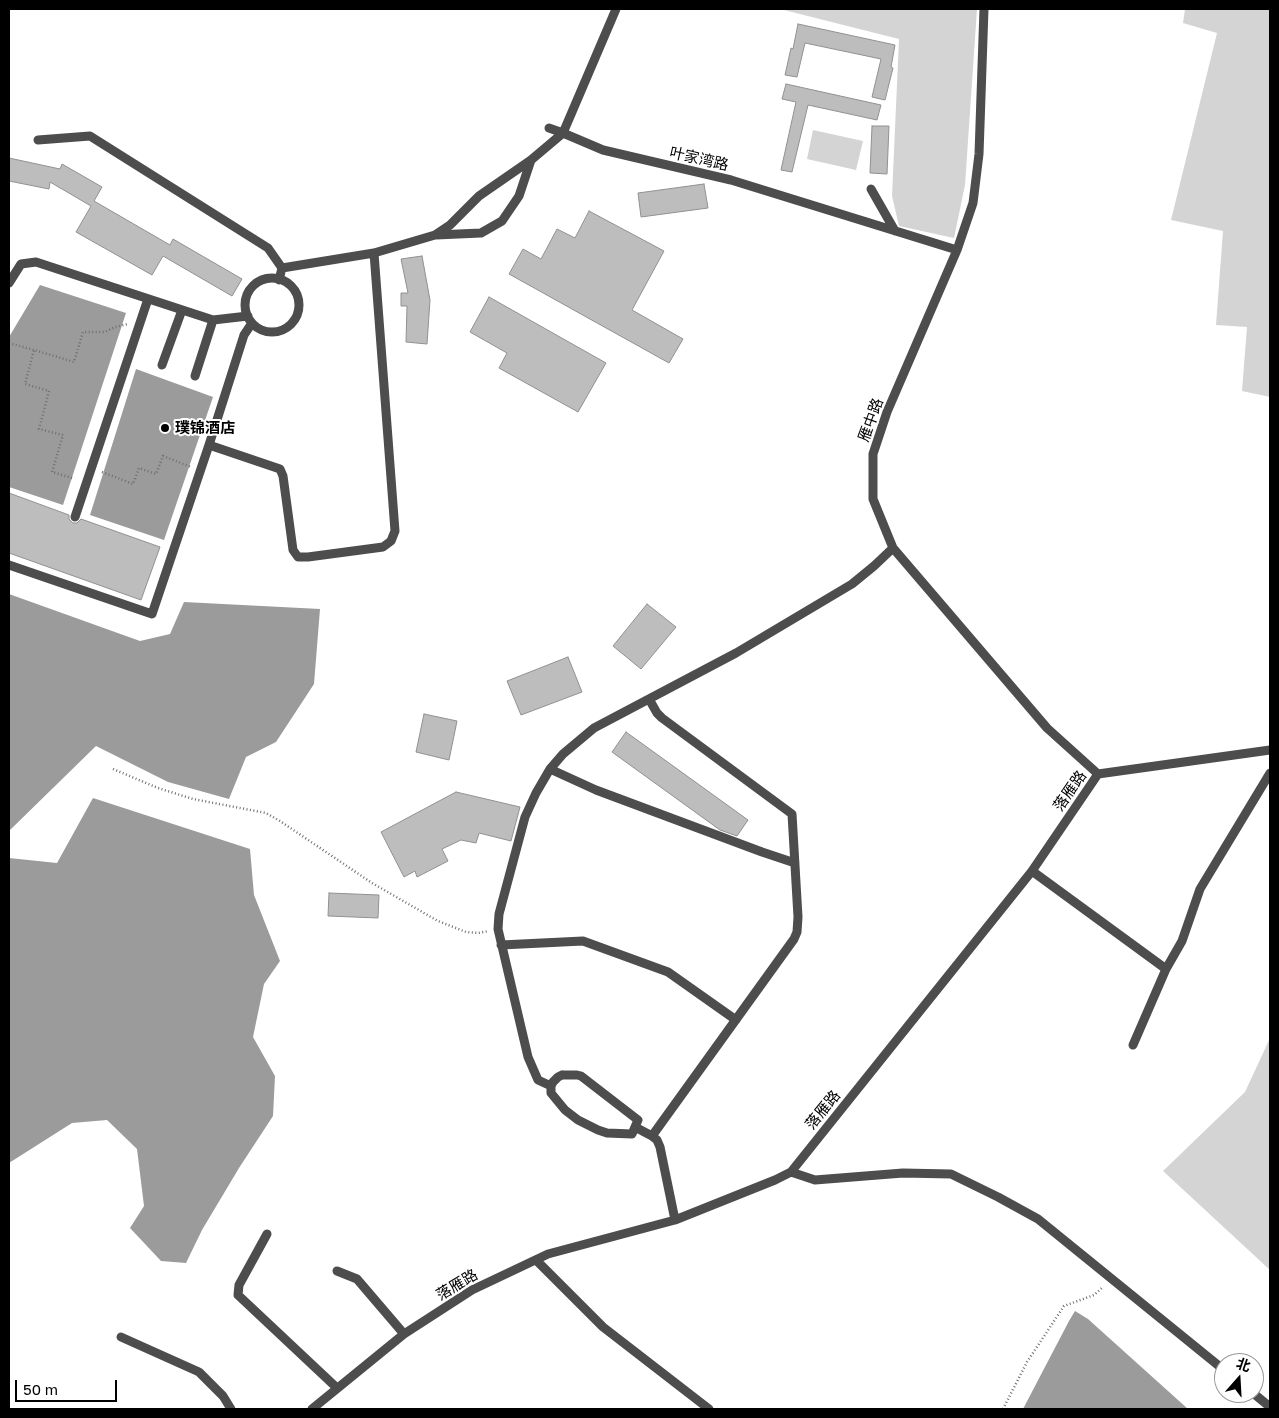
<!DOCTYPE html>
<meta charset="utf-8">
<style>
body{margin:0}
#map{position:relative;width:1279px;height:1418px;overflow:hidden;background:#fff;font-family:"Golos Text","Noto Sans SC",sans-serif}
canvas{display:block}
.frame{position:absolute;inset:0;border:10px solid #000;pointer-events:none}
.north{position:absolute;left:1214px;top:1353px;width:50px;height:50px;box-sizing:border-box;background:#fff;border:1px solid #999;border-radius:50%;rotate:19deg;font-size:14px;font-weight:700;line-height:20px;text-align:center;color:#000}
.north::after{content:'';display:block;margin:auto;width:18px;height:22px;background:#000;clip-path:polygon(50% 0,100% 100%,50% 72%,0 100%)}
.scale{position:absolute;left:15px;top:1380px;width:102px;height:22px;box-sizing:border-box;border:2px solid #000;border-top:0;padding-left:6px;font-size:15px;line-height:18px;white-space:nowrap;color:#000;-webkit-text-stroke:4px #fff;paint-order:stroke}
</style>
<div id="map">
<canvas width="1279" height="1418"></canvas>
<div class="frame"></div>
<div class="north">北</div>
<div class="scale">50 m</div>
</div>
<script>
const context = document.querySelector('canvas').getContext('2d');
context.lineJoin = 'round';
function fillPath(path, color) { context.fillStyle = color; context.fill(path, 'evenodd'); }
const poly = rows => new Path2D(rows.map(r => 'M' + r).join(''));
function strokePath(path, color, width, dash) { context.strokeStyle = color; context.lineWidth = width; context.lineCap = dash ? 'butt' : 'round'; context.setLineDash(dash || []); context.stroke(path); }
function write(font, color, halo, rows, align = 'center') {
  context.font = font + ' "Golos Text","Noto Sans SC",sans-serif'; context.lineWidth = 4; context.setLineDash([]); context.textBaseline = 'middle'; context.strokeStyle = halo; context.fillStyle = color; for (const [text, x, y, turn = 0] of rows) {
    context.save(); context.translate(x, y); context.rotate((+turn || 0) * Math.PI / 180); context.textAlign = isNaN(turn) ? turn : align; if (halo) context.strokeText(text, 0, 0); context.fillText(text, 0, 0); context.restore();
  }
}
fillPath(poly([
 [780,9,977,9,965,185,954,238,899,226,892,196,899,39],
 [1185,9,1270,9,1270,397,1242,391,1247,327,1216,325,1223,231,1171,220,1217,33,1183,23],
 [813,130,863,141,856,170,807,159],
 [1270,1038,1270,1270,1163,1171,1245,1092]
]), '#d4d4d4');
fillPath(poly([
 [40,285,126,313,63,505,9,487,9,337],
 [136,369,213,397,164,540,90,515],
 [9,594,140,641,170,634,184,602,320,609,314,684,276,742,246,757,229,799,168,782,96,746,9,831],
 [93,798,250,849,254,895,280,961,264,984,253,1037,275,1076,273,1116,239,1168,202,1230,186,1263,161,1261,130,1228,144,1206,137,1149,107,1120,72,1123,9,1163,9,858,57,863],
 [1075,1311,1088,1319,1188,1409,1023,1409,1069,1321]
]), '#9b9b9b');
const building = poly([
 [798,24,895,45,891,67,893,68,885,100,872,97,881,59,805,43,797,77,785,75,791,48,793,49,798,24],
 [786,84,881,105,877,120,808,105,792,172,781,170,796,102,782,99,786,84],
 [872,126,889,126,887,174,870,173,872,126],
 [9,158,60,169,62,164,102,187,94,201,170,245,173,239,242,279,232,296,163,256,152,275,76,232,91,206,50,182,49,189,9,181,9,158],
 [704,184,708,208,641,217,638,193,704,184],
 [589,211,664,251,632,310,683,339,669,363,509,274,523,249,541,259,557,229,575,238,589,211],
 [422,256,430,300,427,344,406,342,407,306,401,306,401,293,408,293,401,259,422,256],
 [489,297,606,363,578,412,499,368,507,353,470,332,489,297],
 [9,493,69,515,69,519,73,523,77,523,81,519,160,547,141,600,9,553,9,493],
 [647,604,676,627,641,669,613,646,647,604],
 [568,657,582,692,521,715,507,681,568,657],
 [424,714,457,721,449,760,416,752,424,714],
 [626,732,748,820,737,836,720,830,612,752,626,732],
 [456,792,520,807,511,841,479,833,476,843,461,840,442,849,448,861,417,877,415,871,404,877,381,832,456,792],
 [329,893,379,895,378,918,328,916,329,893]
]);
fillPath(building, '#bdbdbd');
strokePath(building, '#919191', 1);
strokePath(poly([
 [9,343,34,350],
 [102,472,133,484,139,468,156,474,163,456,191,467],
 [72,478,52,472,63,435,39,429,49,391,25,384,34,350,74,362,83,332,105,332,115,327,128,324],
 [113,769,158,788,193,799,266,813,280,821,372,883,438,921,466,932,478,933,489,931],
 [1003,1409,1027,1362,1064,1306,1094,1295,1103,1287]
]), '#6f6f6f', 2.5, [1, 2.5]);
strokePath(poly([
 [984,9,979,154,973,203,957,250,887,412,873,454,873,499,893,548,1047,728,1098,774],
 [549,128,563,133,603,150,731,180,957,250],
 [38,140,90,136,268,248,282,268,279,280],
 [871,189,895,231],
 [436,235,481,233,502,221,519,196,531,160],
 [282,268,374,253,435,235,450,225,479,196,531,160,563,133,616,9],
 '245 305a27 27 0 1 1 54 0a27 27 0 1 1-54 0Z',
 [9,283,21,264,36,262,213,320,248,316],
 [162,365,182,310],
 [195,376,213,320],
 [209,445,280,469,283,476,293,550,298,557,308,557,383,547,391,541,395,531,374,253],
 [75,517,148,299],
 [9,565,152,614,209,445,244,335,252,323],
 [649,699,657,713,662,718,792,814,798,917,797,932,794,939,652,1136],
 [550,769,596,790,762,852,795,863],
 [1032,871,1166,969],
 [501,945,583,941,668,972,736,1020],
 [1133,1045,1166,969,1182,941,1200,889,1270,773],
 [562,1075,577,1075,581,1076,638,1120,632,1134,607,1133,598,1130,578,1120,565,1110,551,1093,551,1086,553,1082,558,1077,562,1075],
 [551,1086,538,1080,528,1057,498,929,499,914,525,817,536,793,550,769,563,754,594,728,736,653,852,584,874,566,893,548],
 [635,1127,652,1136,657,1140,660,1147,675,1220],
 [791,1172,815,1180,903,1173,951,1174,998,1197,1038,1219,1224,1370],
 [267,1234,239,1285,238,1295,337,1388],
 [536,1260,603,1327,709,1409],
 [337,1271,357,1279,404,1334],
 [121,1337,199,1372,223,1396,231,1409],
 [1253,1393,1270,1407],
 [312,1409,404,1334,472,1290,548,1254,675,1220,775,1180,791,1172,1032,871,1098,774,1270,750]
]), '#4d4d4d', 9);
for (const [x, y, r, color] of [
 [165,428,5,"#000"]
]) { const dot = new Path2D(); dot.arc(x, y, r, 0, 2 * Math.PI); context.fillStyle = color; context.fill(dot); strokePath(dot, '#fff', 2); }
write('15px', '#000', '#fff', [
 ["叶家湾路",699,159,13],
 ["雁中路",871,420,-70],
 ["落雁路",1070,791,-55],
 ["落雁路",823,1110,-51],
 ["落雁路",457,1285,-31]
]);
write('bold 15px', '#000', '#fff', [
 ["璞锦酒店",175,428]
], 'left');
</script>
